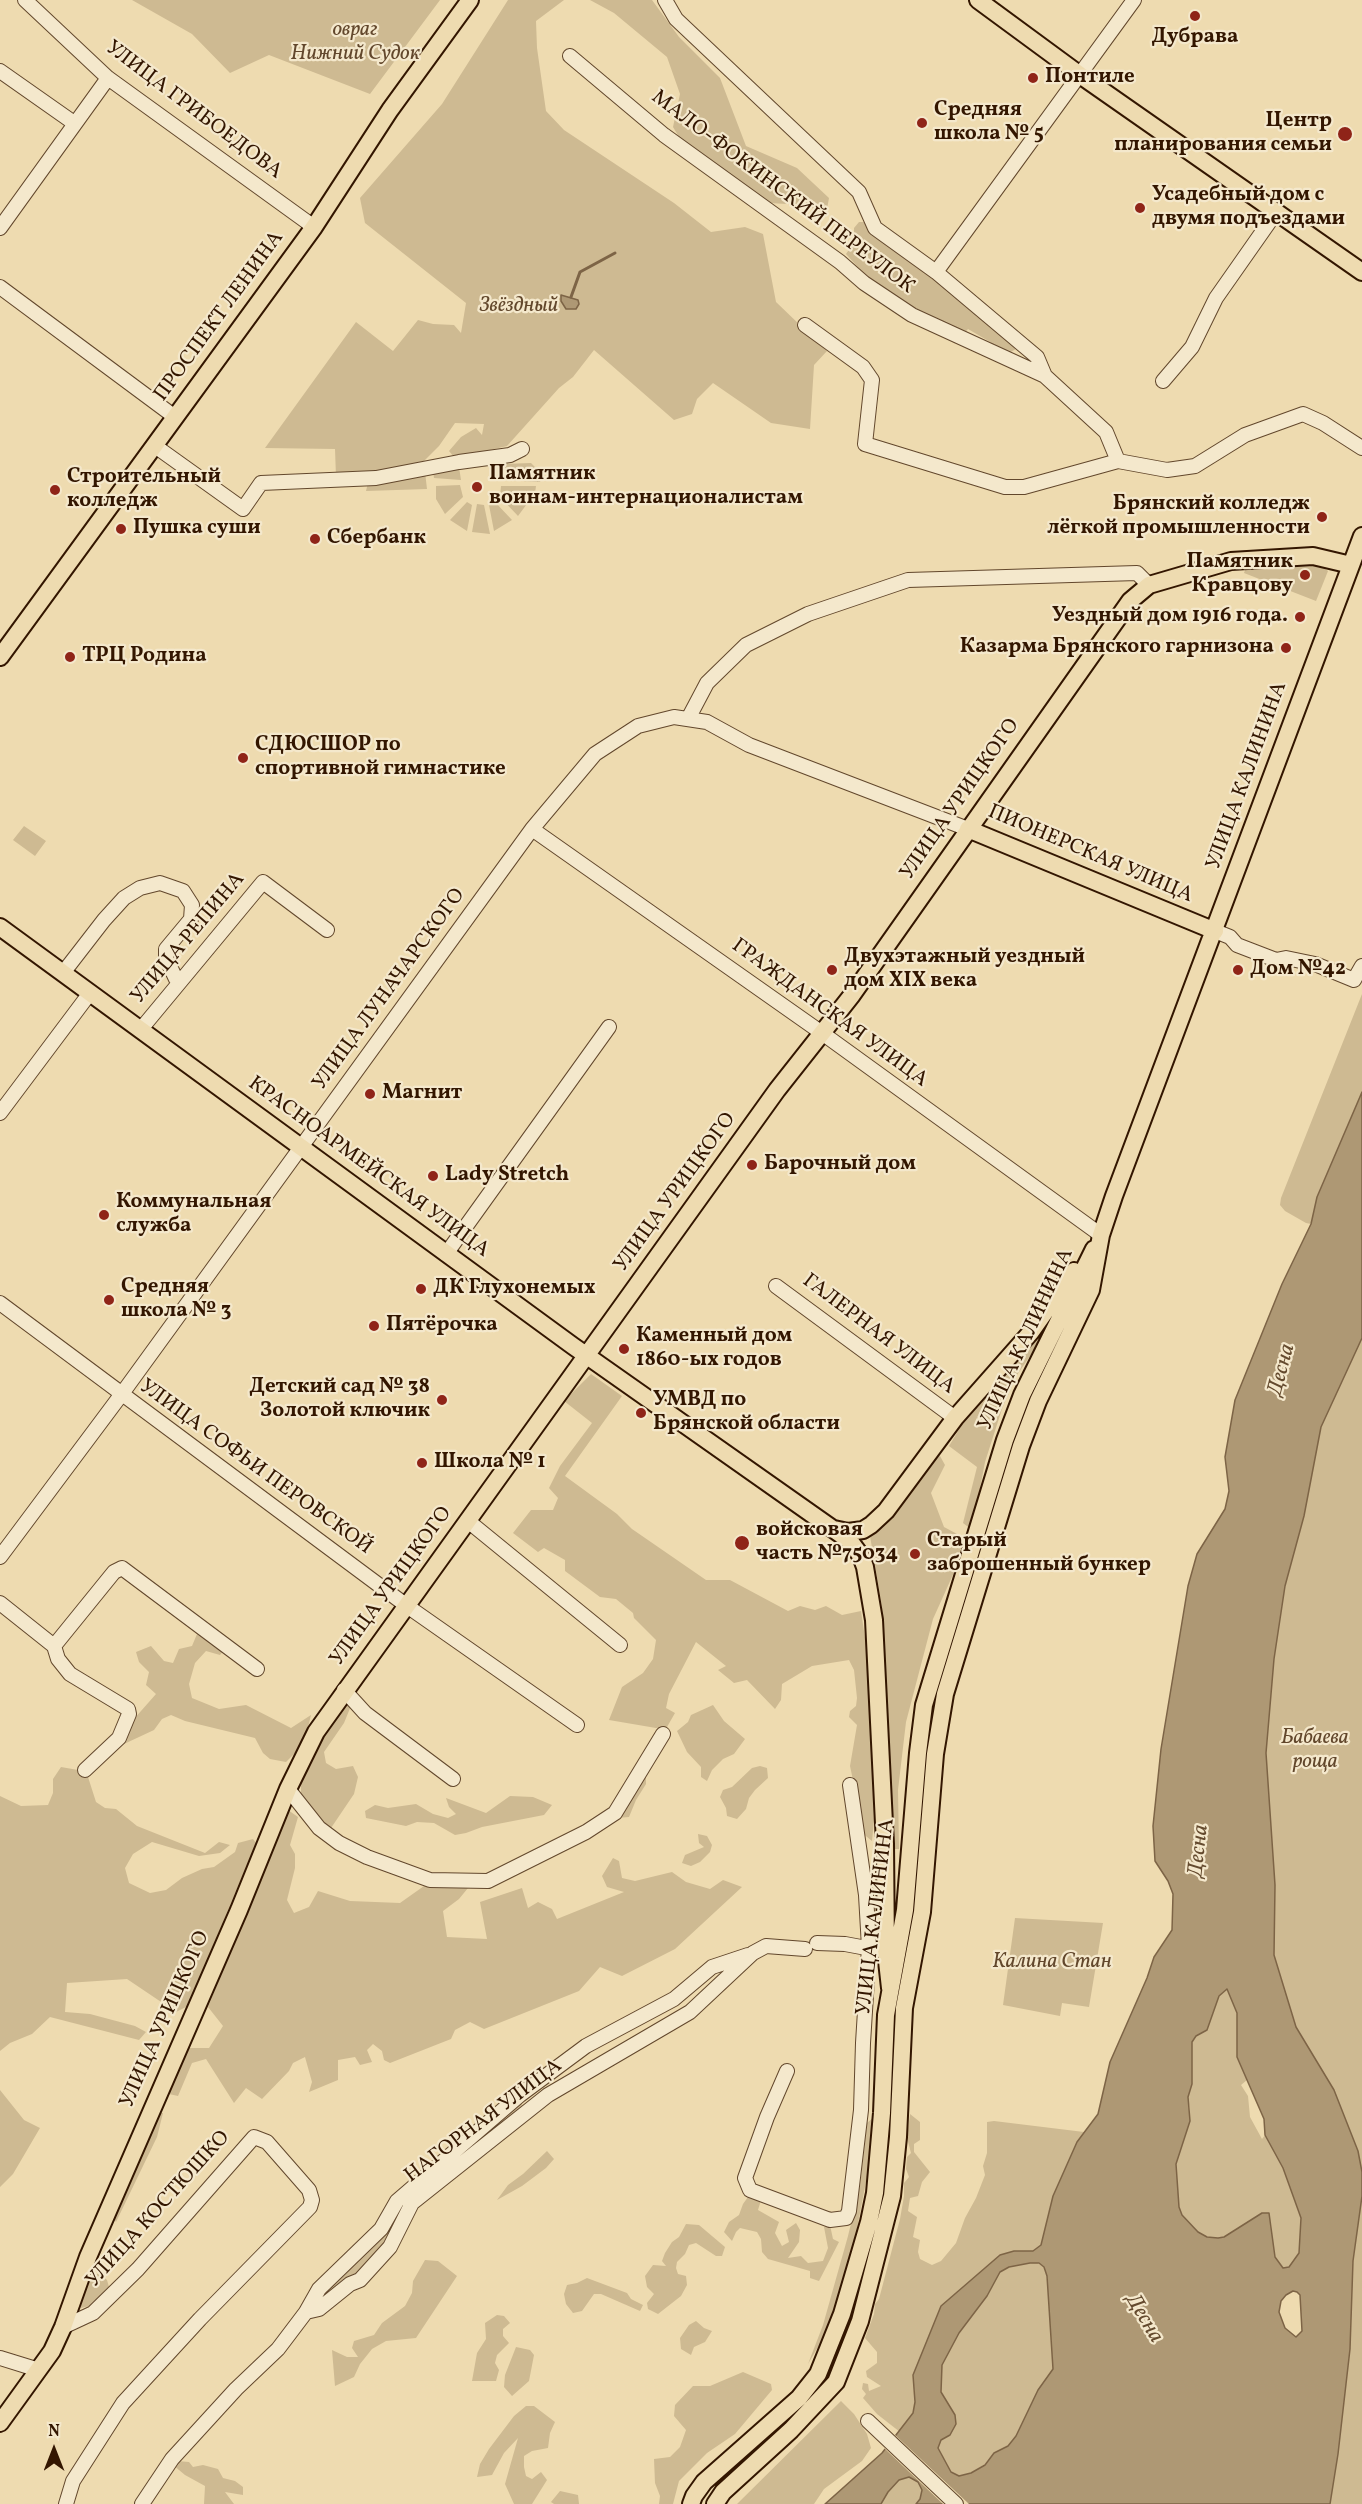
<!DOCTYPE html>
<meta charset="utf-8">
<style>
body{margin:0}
#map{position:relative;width:1362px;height:2504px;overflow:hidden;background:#eedbb0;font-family:Vollkorn,serif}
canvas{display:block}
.north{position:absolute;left:24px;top:2420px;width:60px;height:60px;-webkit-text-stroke:4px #f4e8cc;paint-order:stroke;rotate:0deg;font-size:16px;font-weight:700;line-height:24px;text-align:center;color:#331600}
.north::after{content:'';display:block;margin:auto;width:21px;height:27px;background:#331600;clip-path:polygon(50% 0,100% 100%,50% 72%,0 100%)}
</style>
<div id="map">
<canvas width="1362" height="2504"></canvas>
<div class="north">N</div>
</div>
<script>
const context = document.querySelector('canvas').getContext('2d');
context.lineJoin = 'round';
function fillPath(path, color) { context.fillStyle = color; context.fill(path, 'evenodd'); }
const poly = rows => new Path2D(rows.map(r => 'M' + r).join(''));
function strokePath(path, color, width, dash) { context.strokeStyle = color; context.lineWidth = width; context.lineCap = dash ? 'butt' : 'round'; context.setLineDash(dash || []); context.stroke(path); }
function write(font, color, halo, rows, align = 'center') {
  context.font = font + ' Vollkorn,serif'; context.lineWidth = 4.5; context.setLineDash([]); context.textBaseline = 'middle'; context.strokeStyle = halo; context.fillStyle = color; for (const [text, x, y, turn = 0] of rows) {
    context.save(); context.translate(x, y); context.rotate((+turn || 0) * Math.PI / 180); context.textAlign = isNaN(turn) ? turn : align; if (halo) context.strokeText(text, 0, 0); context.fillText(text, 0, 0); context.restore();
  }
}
fillPath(poly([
 [132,0,440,0,370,94,269,55,230,73,192,34],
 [508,0,564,0,536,21,537,48,546,111,564,130,674,203,711,232,745,227,763,234,776,302,827,351,814,365,810,429,771,423,713,383,697,399,692,414,674,420,594,350,573,377,559,388,507,446,486,451,473,458,454,457,449,451,461,437,476,428,482,435,484,424,455,423,439,446,421,464,382,474,336,477,335,449,265,448,356,322,393,351,418,320,433,324,454,325,461,333,466,303,365,223,360,198,442,104],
 [590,0,652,0,679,37,720,78,746,146,797,168,829,198,826,214,805,205,769,203,685,147,673,127,680,94,667,57,614,13],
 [859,222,865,222,1014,340,1016,349,1009,353,1002,353,997,346,968,329,962,336,913,313,872,283,846,254,857,238,854,234,854,228],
 [531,463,543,475,540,482,502,480,502,464],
 [459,467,461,480,434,478,433,472],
 [425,472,427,489,366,491,368,483],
 [460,485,463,497,445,514,436,499,436,486],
 [501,486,536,486,535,493,518,516,500,497],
 [467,502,472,505,467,531,450,520],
 [495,502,512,520,494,531,489,505],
 [477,504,484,505,490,534,472,532],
 [1248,562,1315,562,1328,571,1316,601,1244,573],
 [24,826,46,841,35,856,13,840],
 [1362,994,1362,1092,1317,1197,1311,1224,1306,1223,1285,1211,1280,1205,1281,1198],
 [1036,1337,1039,1343,1017,1375,1002,1409,985,1462,972,1530,963,1523,977,1467,949,1446,972,1408],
 [1362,1338,1362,2172,1358,2151,1334,2090,1296,2027,1274,1955,1275,1885,1266,1753,1274,1659,1285,1586,1321,1426],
 [591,1374,622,1396,565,1476,617,1514,632,1529,706,1580,730,1580,788,1611,800,1606,815,1610,826,1606,842,1615,861,1611,869,1665,874,1821,872,1841,861,1832,861,1818,850,1766,857,1725,849,1717,850,1711,856,1706,857,1698,854,1670,849,1660,812,1666,782,1684,781,1700,775,1709,747,1680,734,1683,718,1670,726,1666,696,1642,669,1694,666,1708,675,1713,667,1727,656,1728,609,1720,622,1687,643,1673,653,1659,656,1640,634,1618,633,1613,616,1599,600,1597,565,1571,565,1560,544,1548,538,1552,513,1533,531,1510,553,1510,558,1498,549,1488,560,1466,592,1423,564,1401],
 [940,1456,945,1465,931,1493,944,1527,959,1535,962,1544,956,1568,933,1619,906,1722,898,1790,899,1849,893,1849,882,1607,870,1536,886,1520,932,1459],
 [197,1634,212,1641,224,1650,220,1655,206,1651,195,1663,189,1684,192,1698,219,1709,246,1705,291,1728,311,1715,304,1744,286,1762,270,1759,263,1753,255,1738,185,1721,171,1715,162,1719,154,1730,124,1744,126,1728,156,1694,146,1685,149,1672,139,1662,136,1652,151,1646,164,1661,173,1663,179,1649,192,1646],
 [355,1696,344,1723,324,1752,326,1763,336,1769,353,1766,358,1777,354,1794,331,1828,325,1827,301,1796,301,1783,321,1738,341,1710],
 [713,1705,724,1721,745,1739,734,1754,723,1759,712,1770,707,1781,701,1777,701,1767,687,1752,677,1731,688,1722,691,1715],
 [760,1766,767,1768,768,1778,755,1790,749,1798,746,1809,737,1819,727,1816,726,1808,720,1797,723,1790,732,1787,752,1768],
 [61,1767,78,1770,88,1777,96,1802,105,1808,116,1809,137,1826,205,1853,219,1842,230,1845,220,1853,199,1856,152,1842,133,1854,125,1868,129,1883,150,1893,166,1890,182,1878,202,1869,214,1867,235,1852,238,1843,253,1839,256,1843,188,2006,176,2012,127,1979,67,1983,65,2012,90,2014,135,2026,146,2032,139,2040,50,2017,32,2034,10,2043,0,2051,0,1796,21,1806,48,1805,53,1793,53,1779],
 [646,1776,646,1784,636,1800,629,1817,617,1818,641,1777],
 [510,1796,533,1797,552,1805,544,1815,482,1827,466,1833,455,1835,434,1823,417,1822,406,1826,366,1818,365,1811,375,1805,388,1808,416,1804,433,1814,448,1818,456,1814,449,1807,446,1798,486,1813],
 [288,1810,298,1817,290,1845,295,1854,295,1868,287,1900,294,1913,309,1907,318,1891,350,1901,400,1903,424,1886,444,1884,468,1888,459,1899,443,1911,447,1937,487,1939,480,1902,522,1888,528,1908,538,1902,552,1909,557,1919,624,1892,607,1887,602,1876,613,1858,619,1861,622,1878,635,1881,672,1872,686,1882,710,1889,723,1880,742,1887,675,1949,622,1976,600,1967,579,1991,484,2029,470,2022,455,2030,451,2039,390,2063,384,2060,382,2051,373,2044,367,2050,372,2062,360,2065,355,2057,338,2060,338,2080,309,2092,312,2082,305,2057,293,2063,289,2071,262,2099,246,2088,234,2103,206,2059,192,2063,178,2096,169,2094,186,2048,209,2048,223,2026,208,2007],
 [698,1834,707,1836,712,1845,710,1852,700,1862,691,1866,682,1863,685,1855,704,1847,699,1843],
 [1015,1918,1103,1923,1089,2007,1062,2003,1060,2016,1003,2005],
 [1227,1989,1237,2012,1237,2057,1247,2080,1241,2085,1248,2096,1250,2117,1262,2139,1265,2135,1283,2168,1301,2218,1299,2253,1289,2267,1284,2269,1275,2258,1272,2246,1271,2222,1262,2213,1224,2237,1218,2238,1207,2237,1198,2232,1182,2215,1179,2207,1176,2164,1190,2111,1188,2097,1192,2084,1192,2042,1196,2036,1207,2030,1219,1996],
 [896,1997,889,2173,853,2321,850,2325,850,2318,863,2270],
 [0,2090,24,2120,40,2128,13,2174,0,2187],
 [516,2104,522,2104,521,2110,475,2147,468,2149],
 [158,2113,163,2113,157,2137,116,2222,112,2215],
 [910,2114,920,2122,920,2140,914,2144,914,2152,930,2172,922,2182,918,2196,910,2198,908,2211,917,2217,913,2237,920,2240,918,2252,920,2259,932,2265,941,2261,956,2243,965,2218,976,2198,985,2175,983,2166,987,2153,987,2122,994,2121,1084,2132,1077,2142,1053,2196,1041,2245,1033,2251,1014,2251,941,2306,913,2375,915,2402,913,2413,900,2432,877,2414,863,2398,866,2394,862,2389,863,2383,868,2384,869,2391,881,2386,867,2377,866,2371,877,2363,877,2352,865,2338,874,2314,875,2304,879,2299,900,2219,904,2196,904,2183,909,2177,906,2169,907,2157,911,2153,907,2138],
 [874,2117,872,2150,852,2255,828,2330,808,2364,823,2325,848,2236,860,2186,867,2123],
 [547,2151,554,2159,546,2168,522,2186,497,2200,508,2185,523,2174],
 [418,2187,388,2240,360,2275,327,2295,327,2288],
 [1362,2196,1362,2504,1330,2504,1338,2454,1350,2349,1353,2261],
 [748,2197,761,2200,758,2210,779,2222,775,2233,782,2246,789,2242,786,2230,796,2223,800,2230,799,2242,788,2258,801,2256,808,2263,823,2261,828,2248,824,2227,830,2225,833,2239,839,2242,819,2281,810,2278,810,2271,768,2259,762,2252,761,2239,757,2232,740,2228,736,2232,732,2241,724,2232,729,2222,739,2215,743,2204],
 [686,2224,699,2225,725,2247,722,2256,716,2256,696,2243,689,2245,685,2254,677,2262,676,2268,678,2274,686,2276,687,2285,681,2296,658,2314,648,2309,647,2303,654,2294,647,2287,645,2276,653,2265,666,2266,662,2261,665,2253,672,2242,679,2237],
 [425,2260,438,2261,457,2276,416,2338,386,2341,372,2349,360,2364,354,2377,335,2386,332,2350,347,2357,358,2357,352,2348,354,2341,374,2335,382,2323,405,2306,412,2293,413,2281],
 [1030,2263,1038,2263,1044,2267,1047,2276,1053,2369,1038,2390,1016,2436,1008,2446,994,2453,985,2464,971,2473,959,2476,952,2473,938,2448,941,2440,950,2435,955,2415,941,2392,941,2365,959,2333,987,2296,1000,2272,1009,2267],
 [99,2273,107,2280,109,2287,94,2305,81,2308,80,2298,84,2286,92,2277],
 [587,2278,627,2293,631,2299,643,2305,640,2311,601,2294,594,2294,582,2311,573,2313,566,2304,564,2294,567,2285,577,2283],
 [497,2315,504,2316,510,2323,503,2329,503,2336,509,2343,497,2355,495,2363,499,2370,496,2381,472,2381,477,2353,486,2339,485,2323],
 [696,2321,704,2328,712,2331,705,2342,694,2347,691,2355,681,2349,680,2338,689,2325],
 [516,2347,530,2350,534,2355,529,2381,512,2396,504,2387,505,2375],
 [743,2372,771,2384,772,2390,735,2434,707,2453,679,2481,673,2504,659,2504,660,2496,655,2483,654,2459,670,2457,680,2447,686,2430,674,2416,675,2405,693,2386,710,2386],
 [841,2401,854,2414,867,2434,871,2448,862,2461,824,2489,814,2504,737,2504],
 [526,2406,534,2406,555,2422,550,2433,548,2448,532,2451,524,2456,524,2467,526,2476,532,2479,541,2472,547,2480,532,2504,514,2504,505,2484,518,2438,504,2453,492,2475,477,2477,480,2464,489,2449,514,2416],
 [177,2461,189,2462,193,2467,203,2465,218,2469,223,2478,235,2481,243,2487,243,2495,225,2492,234,2504,204,2504,205,2486,185,2475,173,2465],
 [909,2477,918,2482,922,2490,920,2499,916,2504,881,2504,888,2492,899,2480],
 [560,2491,578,2495,579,2504,554,2504,551,2502]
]), '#ceba92');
const water = poly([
 [561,295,578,300,579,304,576,309,566,309,561,301,561,295],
 [1362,1092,1362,1338,1321,1427,1304,1516,1285,1586,1274,1659,1266,1753,1275,1885,1274,1955,1296,2027,1334,2090,1358,2151,1362,2172,1362,2196,1353,2261,1350,2349,1338,2454,1330,2504,916,2504,920,2499,922,2490,918,2482,909,2477,899,2480,888,2492,881,2504,825,2504,882,2453,913,2413,915,2402,913,2375,941,2306,1000,2255,1014,2251,1033,2251,1041,2245,1053,2196,1077,2142,1098,2114,1110,2062,1147,1978,1154,1957,1172,1930,1173,1894,1168,1881,1155,1861,1153,1826,1161,1749,1188,1586,1197,1554,1225,1509,1229,1491,1225,1457,1235,1400,1282,1284,1311,1224,1317,1197,1362,1092],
 [1227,1989,1237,2013,1237,2057,1264,2119,1265,2135,1283,2168,1301,2218,1299,2253,1289,2267,1283,2268,1275,2257,1269,2213,1262,2213,1224,2237,1218,2238,1207,2237,1198,2232,1182,2215,1179,2207,1176,2164,1190,2121,1188,2097,1192,2084,1192,2042,1196,2036,1207,2030,1219,1996,1227,1989],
 [1030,2263,1039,2263,1044,2267,1047,2276,1053,2369,1038,2390,1016,2436,1008,2446,994,2453,985,2465,971,2473,959,2476,951,2472,938,2448,941,2440,950,2435,956,2424,955,2415,941,2392,942,2365,959,2333,987,2296,1000,2272,1009,2267,1030,2263],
 [1293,2291,1297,2292,1300,2295,1302,2331,1296,2337,1285,2328,1279,2312,1281,2301,1286,2295,1293,2291]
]);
fillPath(water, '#ae9874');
strokePath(water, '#7d6446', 1.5);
fillPath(poly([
 [894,2434,969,2504,943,2504,883,2447]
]), '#eedbb0');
strokePath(poly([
 [571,297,580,272,615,253]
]), '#7d6446', 3);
const minor = poly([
 [25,0,108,78,314,227],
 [665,0,676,19,859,192,875,228,936,272,1037,357,1045,376,1106,432,1118,461],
 [570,56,664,135,840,262,864,283,912,315,1045,376],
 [0,71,74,123],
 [0,228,108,78],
 [936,272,1134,0],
 [0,287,175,417],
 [805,325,863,367,872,380,865,444,1005,487,1024,487,1118,461,1167,470,1195,466,1245,435,1303,414,1323,423,1362,448],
 [1163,381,1192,347,1216,298,1277,211],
 [155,446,243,509,261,483,376,478,459,462,510,455,522,449],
 [688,719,707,683,746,645,808,614,908,580,1137,573,1149,585],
 [532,829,822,1033,1101,1235],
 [1215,931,1230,937,1237,945,1276,960,1286,958,1315,964,1354,980,1362,966],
 [63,973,104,920,124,898,140,888,160,883,183,891,192,905,191,919,166,949,166,958,176,979],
 [141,1029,263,882,327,930],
 [0,1113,90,993],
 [446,1254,609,1027],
 [776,1286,955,1418],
 [0,1303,407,1606,577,1725],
 [468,1521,620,1645],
 [0,1557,121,1395,532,829,595,754,638,726,674,717,707,722,749,745,968,829],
 [0,1603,54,1646,58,1659,70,1674,128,1709,129,1714,119,1738,85,1770],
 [54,1646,114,1572,122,1568,257,1669],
 [344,1690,365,1713,453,1779],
 [288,1789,319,1828,339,1843,367,1857,430,1880,488,1881,586,1832,615,1813,663,1734],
 [817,1943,845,1944,877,1950],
 [787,2071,767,2117,745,2178,750,2190,830,2220,846,2218,849,2211,861,2110,863,2043,869,1947,866,1895,850,1785],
 [306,2312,319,2289,381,2229,397,2201,520,2095,586,2046,674,1999,712,1967,748,1955],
 [63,2327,93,2313,138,2269,254,2137,267,2142,309,2190,312,2200,310,2207,200,2319,123,2403,73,2481,66,2504],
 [0,2358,39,2370],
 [868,2421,956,2504],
 [142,2504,172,2459,236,2389,278,2349,306,2312,319,2309,350,2284,360,2280,390,2247,412,2203,548,2095,690,2012,753,1953,766,1946,805,1949]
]);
const major = poly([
 [978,0,1080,75,1362,272],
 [0,657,314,227,390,110,470,0],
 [968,829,1215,931],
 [0,927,573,1346,850,1541,861,1556,865,1567,874,1620,885,1844,886,1952,890,1988],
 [834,1529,848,1532,863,1530,871,1525,886,1511,955,1418,1031,1332,1074,1271],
 [0,2423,52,2351,63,2327,88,2257,239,1910,288,1789,316,1732,777,1090,852,995,1130,601,1149,585,1231,561,1313,556,1351,565],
 [691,2504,694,2496,704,2482,799,2398,818,2374,842,2314,869,2222,875,2193,882,2113,886,2015,905,1910,918,1753,924,1705,1005,1440,1022,1395,1094,1249],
 [715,2504,723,2492,791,2430,836,2382,860,2321,892,2196,898,2137,904,2008,922,1912,935,1754,945,1694,1021,1446,1038,1401,1091,1290,1101,1235,1114,1196,1362,536]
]);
strokePath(minor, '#62472c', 16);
strokePath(major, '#331600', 20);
strokePath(minor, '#f4e8cc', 14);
strokePath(major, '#eedbb0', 16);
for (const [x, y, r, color] of [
 [1195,16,6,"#8f2418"],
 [1033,78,6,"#8f2418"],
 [922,123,6,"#8f2418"],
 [1345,134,8,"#8f2418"],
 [1140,208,6,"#8f2418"],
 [477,487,6,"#8f2418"],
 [55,490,6,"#8f2418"],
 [1322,517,6,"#8f2418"],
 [121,529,6,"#8f2418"],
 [315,539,6,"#8f2418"],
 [1305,575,6,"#8f2418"],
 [1300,617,6,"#8f2418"],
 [1286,648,6,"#8f2418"],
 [70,657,6,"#8f2418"],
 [243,758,6,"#8f2418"],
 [832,970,6,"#8f2418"],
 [1238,970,6,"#8f2418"],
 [370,1094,6,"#8f2418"],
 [752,1165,6,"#8f2418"],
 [433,1176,6,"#8f2418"],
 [104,1215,6,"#8f2418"],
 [421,1289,6,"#8f2418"],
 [109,1300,6,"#8f2418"],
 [374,1326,6,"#8f2418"],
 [624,1349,6,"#8f2418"],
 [442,1400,6,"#8f2418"],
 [641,1413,6,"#8f2418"],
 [422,1463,6,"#8f2418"],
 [742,1543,8,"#8f2418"],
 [915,1554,6,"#8f2418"]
]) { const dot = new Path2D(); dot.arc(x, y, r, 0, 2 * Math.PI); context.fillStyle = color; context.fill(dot); strokePath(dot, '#f4e8cc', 2); }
write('italic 21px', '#62472c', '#f4e8cc', [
 ["овраг",355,31],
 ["Нижний Судок",355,55],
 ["Звёздный",519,307],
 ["Бабаева",1315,1739],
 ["роща",1315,1763],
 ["Калина Стан",1052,1963]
]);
write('bold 21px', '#331600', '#f4e8cc', [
 ["Дубрава",1195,38,"center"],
 ["Понтиле",1045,78],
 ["Средняя",934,111],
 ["школа № 5",934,135],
 ["Центр",1332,122,"right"],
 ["планирования семьи",1332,146,"right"],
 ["Усадебный дом с",1152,196],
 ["двумя подъездами",1152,220],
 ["Памятник",489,475],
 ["воинам-интернационалистам",489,499],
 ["Строительный",67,478],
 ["колледж",67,502],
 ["Брянский колледж",1310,505,"right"],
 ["лёгкой промышленности",1310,529,"right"],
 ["Пушка суши",133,529],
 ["Сбербанк",327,539],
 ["Памятник",1293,563,"right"],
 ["Кравцову",1293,587,"right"],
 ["Уездный дом 1916 года.",1288,617,"right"],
 ["Казарма Брянского гарнизона",1274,648,"right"],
 ["ТРЦ Родина",82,657],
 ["СДЮСШОР по",255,746],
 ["спортивной гимнастике",255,770],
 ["Двухэтажный уездный",844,958],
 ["дом XIX века",844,982],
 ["Дом №42",1250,970],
 ["Магнит",382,1094],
 ["Барочный дом",764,1165],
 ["Lady Stretch",445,1176],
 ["Коммунальная",116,1203],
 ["служба",116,1227],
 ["Средняя",121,1288],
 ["школа № 3",121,1312],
 ["ДК Глухонемых",433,1289],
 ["Пятёрочка",386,1326],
 ["Каменный дом",636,1337],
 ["1860-ых годов",636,1361],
 ["Детский сад № 38",430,1388,"right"],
 ["Золотой ключик",430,1412,"right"],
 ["УМВД по",653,1401],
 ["Брянской области",653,1425],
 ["Школа № 1",434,1463],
 ["войсковая",756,1531],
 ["часть №75034",756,1555],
 ["Старый",927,1542],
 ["заброшенный бункер",927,1566]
], 'left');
write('21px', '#331600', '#f4e8cc', [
 ["УЛИЦА ГРИБОЕДОВА",193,111,37],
 ["МАЛО-ФОКИНСКИЙ ПЕРЕУЛОК",782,193,37],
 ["ПРОСПЕКТ ЛЕНИНА",220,317,-54],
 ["УЛИЦА КАЛИНИНА",1248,776,-70],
 ["УЛИЦА УРИЦКОГО",961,800,-55],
 ["ПИОНЕРСКАЯ УЛИЦА",1090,855,23],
 ["УЛИЦА РЕПИНА",189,939,-50],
 ["УЛИЦА ЛУНАЧАРСКОГО",390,990,-54],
 ["ГРАЖДАНСКАЯ УЛИЦА",829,1014,36],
 ["КРАСНОАРМЕЙСКАЯ УЛИЦА",368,1168,36],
 ["УЛИЦА УРИЦКОГО",676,1193,-54],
 ["ГАЛЕРНАЯ УЛИЦА",878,1335,37],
 ["УЛИЦА КАЛИНИНА",1027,1340,-65],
 ["УЛИЦА СОФЬИ ПЕРОВСКОЙ",255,1468,36],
 ["УЛИЦА УРИЦКОГО",392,1587,-54],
 ["УЛИЦА КАЛИНИНА",877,1917,-83],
 ["УЛИЦА УРИЦКОГО",166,2020,-66],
 ["НАГОРНАЯ УЛИЦА",484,2122,-37],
 ["УЛИЦА КОСТЮШКО",159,2210,-48]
]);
write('italic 22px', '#644a2e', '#f4e8cc', [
 ["Десна",1283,1370,-75],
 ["Десна",1200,1851,-84],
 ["Десна",1143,2319,59]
]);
</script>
